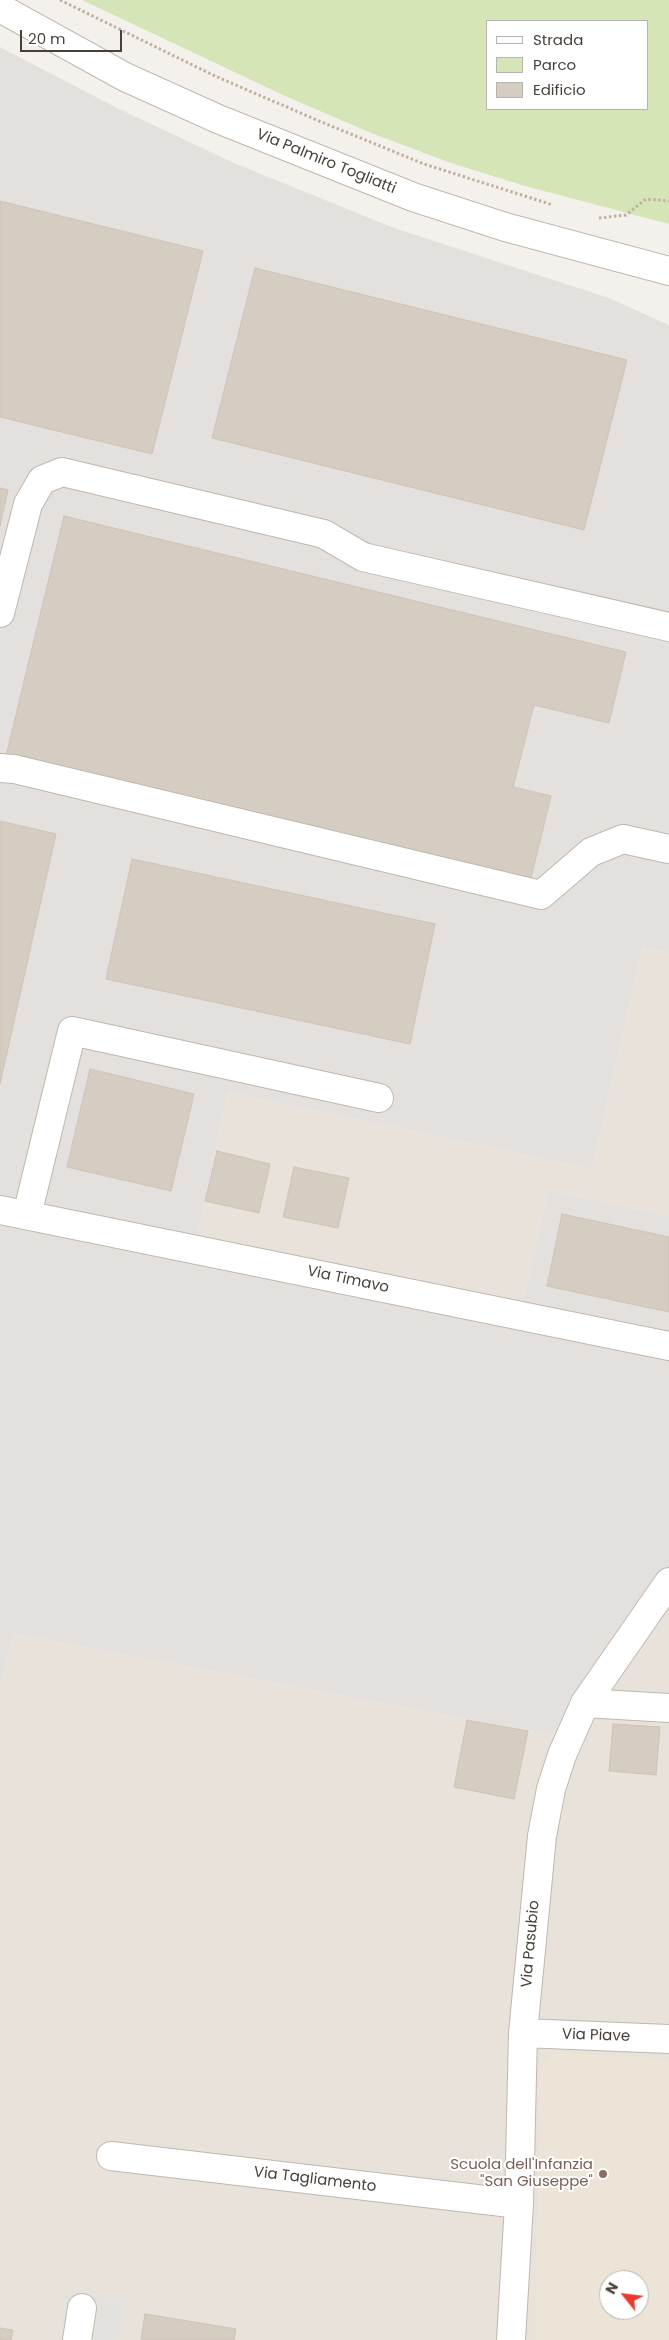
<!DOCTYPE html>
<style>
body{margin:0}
#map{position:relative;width:669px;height:2340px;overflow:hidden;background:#f4f1ec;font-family:Poppins,sans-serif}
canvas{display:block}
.legend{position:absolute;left:486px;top:20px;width:162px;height:90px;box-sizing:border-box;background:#fff;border:1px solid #b6b3b0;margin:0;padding:6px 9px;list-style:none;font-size:15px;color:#48413a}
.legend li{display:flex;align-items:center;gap:10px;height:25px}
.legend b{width:25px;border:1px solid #b6b3b0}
.north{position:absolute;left:599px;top:2270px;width:50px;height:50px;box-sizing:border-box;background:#fff;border:1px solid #b6b3b0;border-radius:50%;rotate:299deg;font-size:14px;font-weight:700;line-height:20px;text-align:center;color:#48413a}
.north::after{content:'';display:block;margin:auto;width:18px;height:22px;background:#e73b30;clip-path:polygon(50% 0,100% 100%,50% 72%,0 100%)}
.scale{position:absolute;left:20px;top:30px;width:102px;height:22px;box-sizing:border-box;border:2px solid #48413a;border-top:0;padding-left:6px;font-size:15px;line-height:18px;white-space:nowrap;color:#48413a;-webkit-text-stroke:4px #fff;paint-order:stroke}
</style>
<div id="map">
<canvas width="669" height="2340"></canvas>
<ul class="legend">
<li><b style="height:6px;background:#fff"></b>Strada</li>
<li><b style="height:14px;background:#d5e5b8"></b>Parco</li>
<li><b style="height:14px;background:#d5ccc2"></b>Edificio</li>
</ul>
<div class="north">N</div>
<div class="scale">20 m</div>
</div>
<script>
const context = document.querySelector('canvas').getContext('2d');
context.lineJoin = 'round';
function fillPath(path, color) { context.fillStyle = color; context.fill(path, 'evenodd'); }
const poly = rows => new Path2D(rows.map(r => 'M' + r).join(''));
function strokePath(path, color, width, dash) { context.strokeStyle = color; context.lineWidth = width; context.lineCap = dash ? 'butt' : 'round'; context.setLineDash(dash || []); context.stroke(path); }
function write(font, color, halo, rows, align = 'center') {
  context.font = font + ' Poppins,sans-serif'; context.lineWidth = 4; context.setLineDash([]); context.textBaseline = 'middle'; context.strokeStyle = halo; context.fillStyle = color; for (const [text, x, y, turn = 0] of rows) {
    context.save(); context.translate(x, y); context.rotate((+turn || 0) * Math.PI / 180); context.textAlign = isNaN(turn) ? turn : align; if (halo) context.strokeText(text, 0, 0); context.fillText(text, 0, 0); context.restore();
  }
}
fillPath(poly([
 [643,947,669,953,669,1216,548,1190,523,1304,197,1238,228,1092,592,1169],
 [669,1609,669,2340,0,2340,0,1688,14,1634,546,1734,591,1721],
 [609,2280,639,2280,639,2310,609,2310]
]), '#e8e2da');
fillPath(poly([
 [0,47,117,108,234,163,394,228,609,298,669,325,669,953,643,947,592,1169,228,1092,197,1238,523,1303,548,1190,669,1216,669,1609,591,1721,546,1734,14,1634,0,1688]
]), '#e4e0dd');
fillPath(poly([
 [555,2053,669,2058,669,2340,535,2340,540,2067],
 [609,2280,639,2280,639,2310,609,2310]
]), '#ece4d7');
fillPath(poly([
 [82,0,669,0,669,224,525,186,451,163,371,133,285,96],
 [488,21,648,21,648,109,488,109]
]), '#d5e5b8');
fillPath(poly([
 [67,2291,125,2299,119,2340,60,2340]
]), '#e4e2df');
const building = poly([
 [0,201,203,251,152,454,0,417,0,201],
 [255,268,627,360,584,530,212,438,255,268],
 [0,488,8,490,0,526,0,488],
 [64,516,626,652,609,723,534,705,513,787,551,796,530,882,6,756,64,516],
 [0,821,56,834,0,1084,0,821],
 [132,859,435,924,410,1044,106,979,132,859],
 [90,1069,194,1094,171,1191,67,1167,90,1069],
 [217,1151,270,1164,259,1213,205,1201,217,1151],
 [294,1167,349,1178,338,1228,283,1217,294,1167],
 [562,1214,669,1237,669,1312,547,1286,562,1214],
 [467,1720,528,1731,514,1799,454,1787,467,1720],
 [613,1724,660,1727,656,1775,609,1771,613,1724],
 [145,2314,236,2329,234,2340,141,2340,145,2314],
 [0,2328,13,2330,11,2340,0,2340,0,2328]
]);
fillPath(building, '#d5ccc2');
strokePath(building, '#cfc3b6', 1);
const minor = poly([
 [0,8,125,77,218,119,413,197,505,227,669,271],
 [0,613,28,504,42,480,62,472,324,534,363,557,669,627],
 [0,768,14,769,541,895,591,852,623,839,669,849],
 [0,1210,669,1346],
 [27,1215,72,1031,379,1098],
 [585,1703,669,1708],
 [523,2033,669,2039],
 [111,2156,519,2204],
 [77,2340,82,2308],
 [511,2340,519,2204,523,2033,542,1836,551,1789,562,1755,585,1703,669,1582]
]);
strokePath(minor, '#bfb8af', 30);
strokePath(poly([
 [60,0,215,76,319,121,424,164,553,205],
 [599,218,626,215,646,199,669,201]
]), '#c0b2a1', 3, [2.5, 2.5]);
strokePath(minor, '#fff', 28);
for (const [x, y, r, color] of [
 [603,2174,5,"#8d6e63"]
]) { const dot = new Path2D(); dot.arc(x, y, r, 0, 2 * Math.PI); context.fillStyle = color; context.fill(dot); strokePath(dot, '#fff', 2); }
write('15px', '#48413a', '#fff', [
 ["Via Palmiro Togliatti",326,162,22],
 ["Via Timavo",348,1280,12],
 ["Via Pasubio",531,1944,-85],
 ["Via Piave",596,2036,2],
 ["Via Tagliamento",315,2180,7]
]);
write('15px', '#785e54', '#fff', [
 ["Scuola dell'Infanzia",593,2165],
 ["\"San Giuseppe\"",593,2182]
], 'right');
</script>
